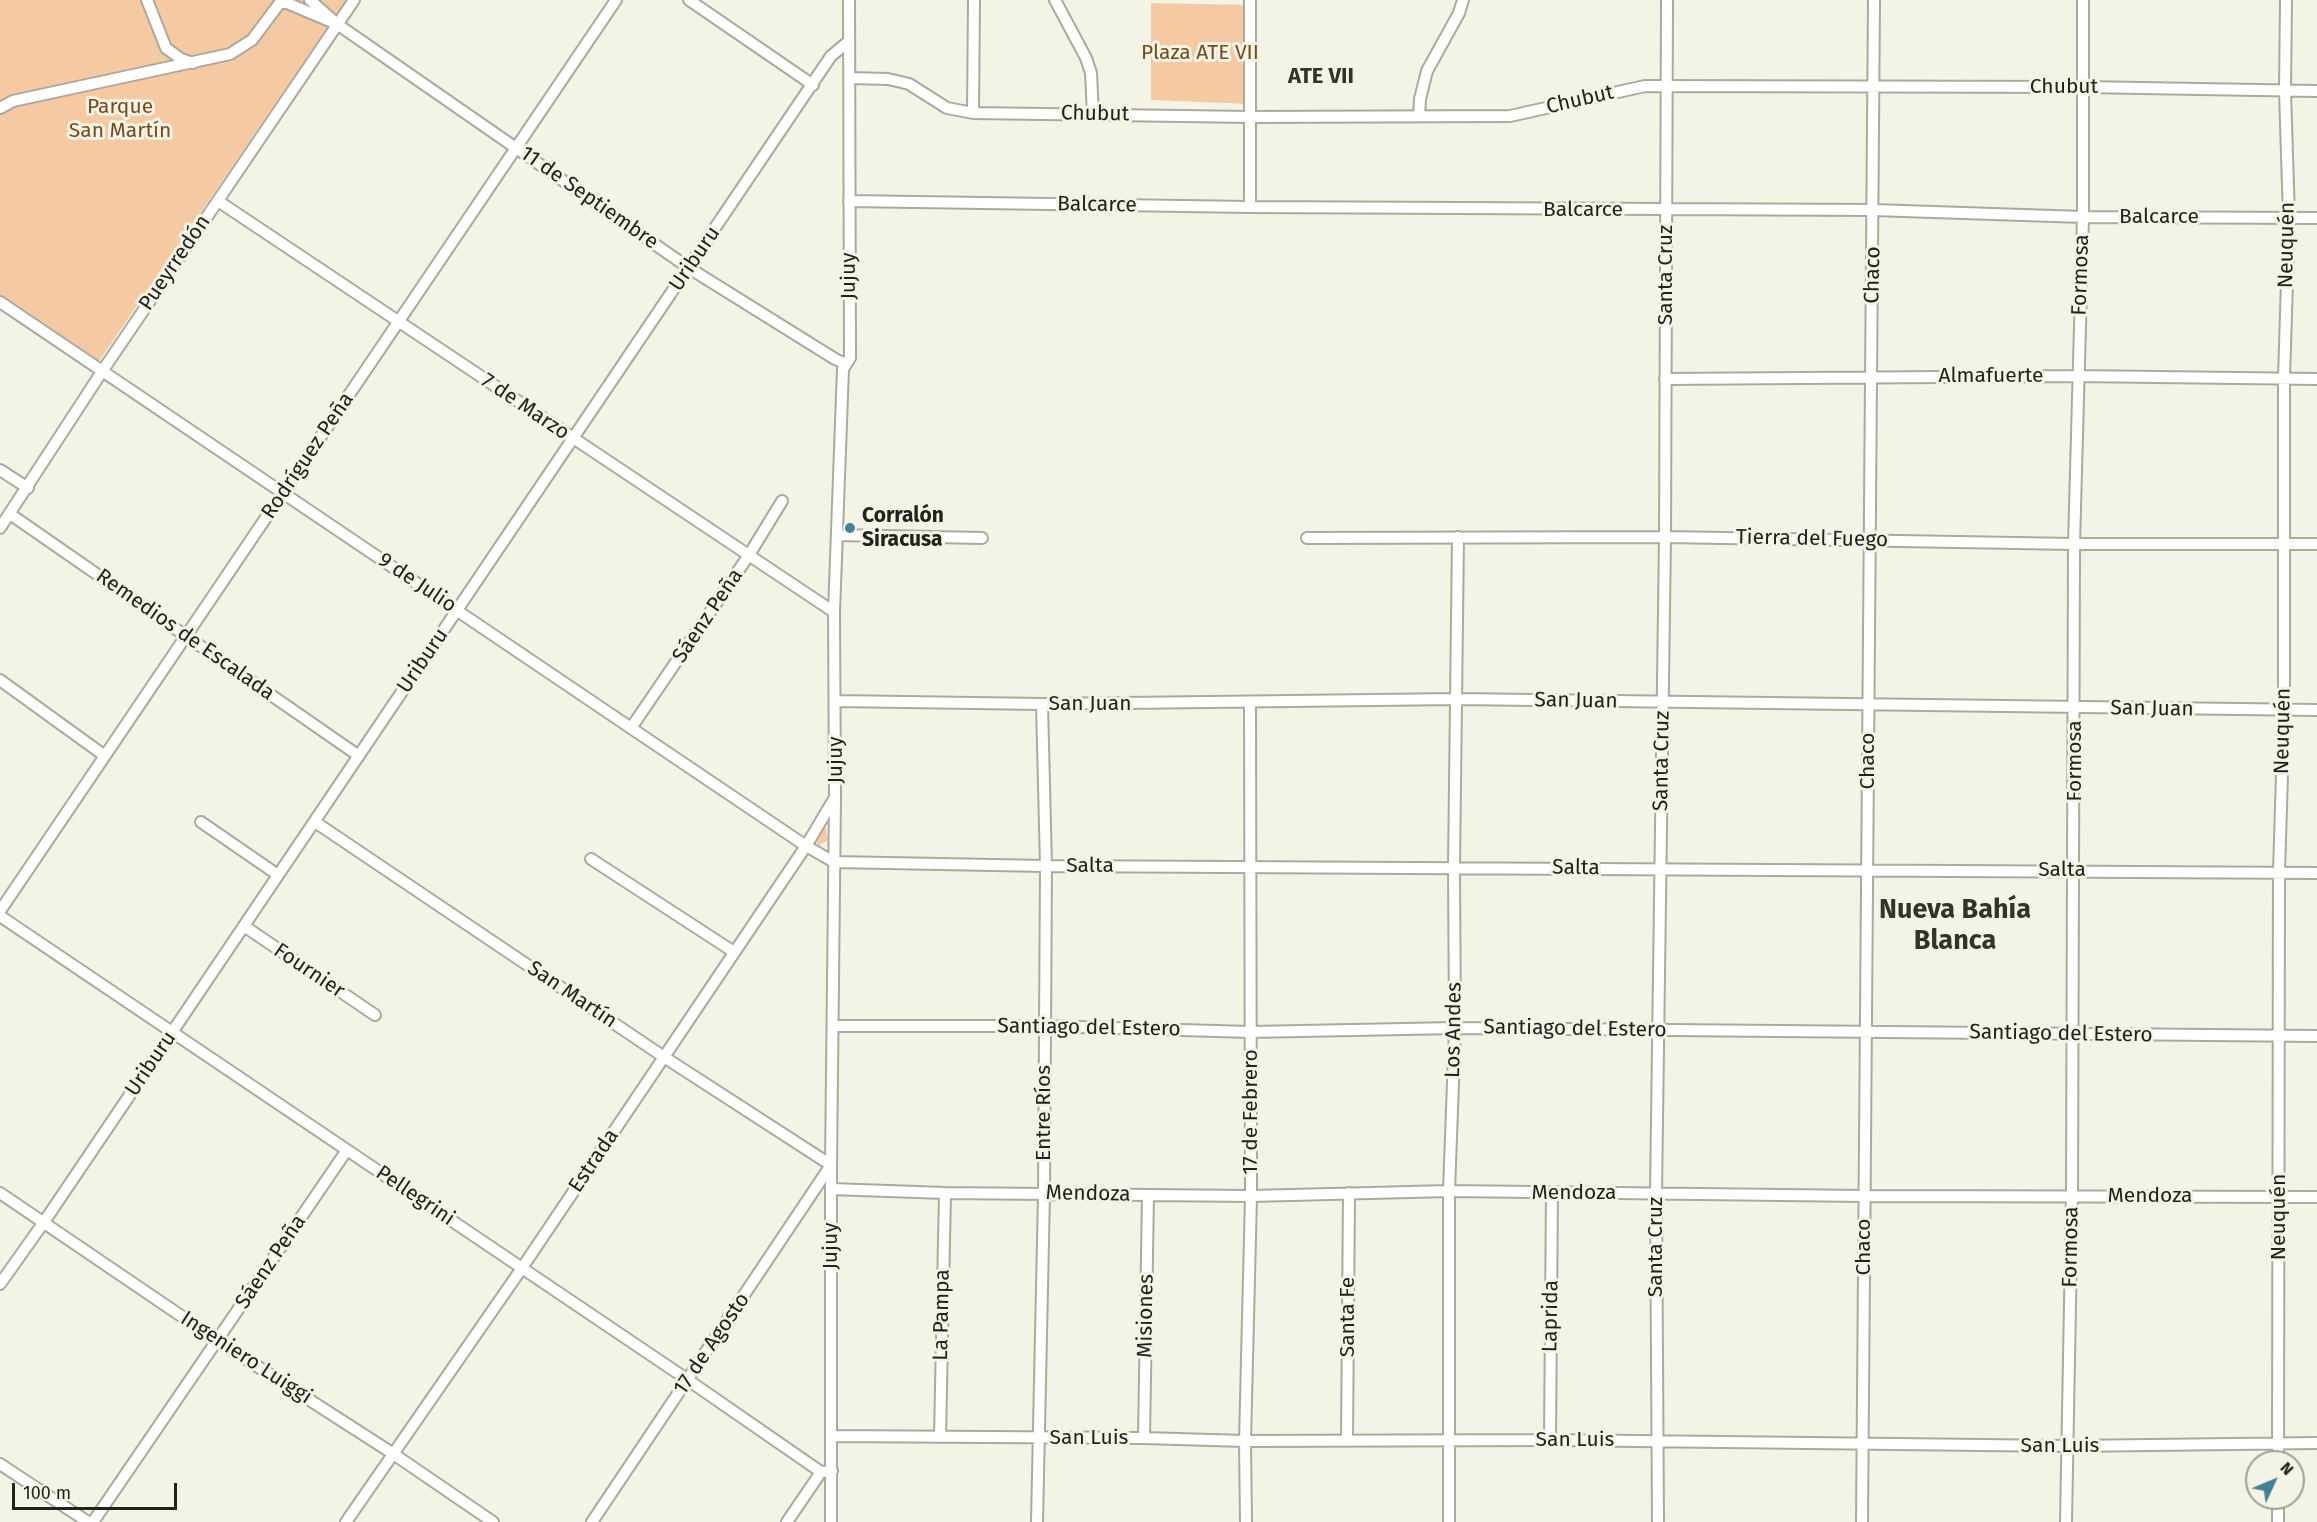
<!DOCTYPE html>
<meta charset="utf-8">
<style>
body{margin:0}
#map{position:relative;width:2317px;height:1522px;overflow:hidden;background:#f3f4e6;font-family:"Fira Sans",sans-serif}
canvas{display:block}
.north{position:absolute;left:2245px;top:1450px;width:60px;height:60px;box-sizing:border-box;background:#f3f4e6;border:2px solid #9fa096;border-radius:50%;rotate:46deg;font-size:16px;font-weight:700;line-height:24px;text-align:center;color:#22221d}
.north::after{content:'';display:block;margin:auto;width:21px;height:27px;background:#428395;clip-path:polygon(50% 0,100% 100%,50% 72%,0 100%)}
.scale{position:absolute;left:12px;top:1483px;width:165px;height:27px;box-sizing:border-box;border:3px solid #22221d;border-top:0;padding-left:8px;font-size:18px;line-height:21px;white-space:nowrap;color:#22221d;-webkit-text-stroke:4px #f3f4e6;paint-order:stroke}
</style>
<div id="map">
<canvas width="2317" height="1522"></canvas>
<div class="north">N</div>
<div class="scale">100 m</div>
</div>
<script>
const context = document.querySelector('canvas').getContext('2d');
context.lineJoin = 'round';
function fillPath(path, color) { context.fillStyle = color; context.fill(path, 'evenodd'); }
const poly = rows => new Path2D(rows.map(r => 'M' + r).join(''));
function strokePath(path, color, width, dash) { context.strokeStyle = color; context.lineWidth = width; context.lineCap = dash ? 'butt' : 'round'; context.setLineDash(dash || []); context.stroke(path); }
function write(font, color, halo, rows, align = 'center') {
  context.font = font + ' "Fira Sans",sans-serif'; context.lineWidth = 6; context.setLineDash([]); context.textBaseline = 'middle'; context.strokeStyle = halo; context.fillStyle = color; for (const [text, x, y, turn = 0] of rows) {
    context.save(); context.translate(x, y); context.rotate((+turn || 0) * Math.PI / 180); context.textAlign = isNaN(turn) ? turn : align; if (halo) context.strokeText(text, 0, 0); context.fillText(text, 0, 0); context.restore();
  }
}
fillPath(poly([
 [0,0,346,0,99,361,0,300],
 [1151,3,1250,5,1250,104,1151,100],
 [825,824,828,840,818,846,814,827]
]), '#f5c9a1');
const minor = poly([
 [147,0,166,48,181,59,193,63],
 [310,0,337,24,689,268,835,359,846,364],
 [689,0,813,85],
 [1055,0,1086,58,1091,73,1093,114],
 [1250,0,1250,207],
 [280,3,287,3,332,22],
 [850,78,888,79,901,82,909,84,947,108,973,113,1250,117,1510,116,1645,86,2082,87,2317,91],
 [0,108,13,101,230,54,252,40,282,0],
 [973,113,974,0],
 [1419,116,1420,99,1427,71,1459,13,1463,0],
 [218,201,834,612],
 [849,201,1250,207,1873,210,2083,217,2317,218],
 [0,302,631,728,806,846,834,862,1046,866,2317,873],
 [1665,379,2077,376,2317,379],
 [0,470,28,488],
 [10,514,359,756],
 [0,528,103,370,354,0],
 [837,535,982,538],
 [1307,538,1665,537,2074,544,2317,544],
 [0,680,105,756],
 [836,701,1042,704,1457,699,2317,710],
 [631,728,749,555,782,501],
 [201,822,278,875],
 [315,822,664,1057,831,1165,592,1522],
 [591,859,734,952],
 [0,911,616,0],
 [0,916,688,1380,821,1472,832,1471],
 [244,926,375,1015],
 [833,1026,1043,1026,1250,1032,1455,1028,2317,1036],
 [831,1189,945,1193,1251,1196,1449,1191,1865,1196,2317,1197],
 [0,1193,218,1341,392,1453,493,1522],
 [0,1284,44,1222,831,56,848,42],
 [832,1436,1144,1438,1245,1441,1550,1440,2067,1446,2317,1443],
 [940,1437,945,1193],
 [1144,1438,1148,1195],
 [1347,1440,1349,1193],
 [1550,1440,1552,1193],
 [2278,1462,2279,872,2284,710,2284,378,2289,218,2285,91,2286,0],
 [0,1464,88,1522],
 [2278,1498,2278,1522],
 [93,1522,347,1150],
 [346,1522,522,1268,806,846,834,799],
 [787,1522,821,1472],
 [831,1522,831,1165,835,797,834,612,843,369,850,358,849,0],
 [1037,1522,1044,1194,1046,866,1042,704],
 [1246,1522,1245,1441,1251,1196,1250,703],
 [1449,1522,1449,1191,1455,1028,1454,867,1458,537],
 [1658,1522,1656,1193,1665,537,1667,0],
 [1862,1522,1874,0],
 [2066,1522,2072,1196,2074,544,2083,217,2083,0]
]);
strokePath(minor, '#aaaa9d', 14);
strokePath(minor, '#fff', 10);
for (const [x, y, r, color] of [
 [850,528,6,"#428395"]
]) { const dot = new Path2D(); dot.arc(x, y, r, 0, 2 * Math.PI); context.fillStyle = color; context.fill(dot); strokePath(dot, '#f3f4e6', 2); }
write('21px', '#774a1b', '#f3f4e6', [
 ["Plaza ATE VII",1200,53],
 ["Parque",120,107],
 ["San Martín",120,131]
]);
write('21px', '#22221d', '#f3f4e6', [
 ["Chubut",2064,87],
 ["Chubut",1580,100,-13],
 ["Chubut",1095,114,1],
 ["11 de Septiembre",589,198,35],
 ["Balcarce",1097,205,1],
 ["Balcarce",1583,210],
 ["Balcarce",2159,217],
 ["Neuquén",2287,245,-89],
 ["Uriburu",695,259,-56],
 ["Pueyrredón",175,263,-56],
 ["Santa Cruz",1666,275,-90],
 ["Chaco",1873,275,-89],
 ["Formosa",2081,275,-88],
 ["Jujuy",849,276,-90],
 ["Almafuerte",1991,376],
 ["7 de Marzo",525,407,34],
 ["Rodríguez Peña",308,456,-56],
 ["Tierra del Fuego",1812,539,1],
 ["9 de Julio",417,583,34],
 ["Sáenz Peña",708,616,-56],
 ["Remedios de Escalada",185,635,35],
 ["Uriburu",423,661,-56],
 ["San Juan",1576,701,1],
 ["San Juan",1090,704],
 ["San Juan",2152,709,1],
 ["Neuquén",2283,731,-89],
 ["Jujuy",836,760,-90],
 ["Santa Cruz",1662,761,-89],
 ["Chaco",1868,761,-90],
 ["Formosa",2075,761,-90],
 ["Salta",1090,866],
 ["Salta",1576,868,1],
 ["Salta",2062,870],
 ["Fournier",309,971,34],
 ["San Martín",572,995,34],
 ["Santiago del Estero",1089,1028,1],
 ["Santiago del Estero",1575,1029,1],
 ["Los Andes",1454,1030,-89],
 ["Santiago del Estero",2061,1034,1],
 ["Uriburu",151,1064,-56],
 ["17 de Febrero",1251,1112,-90],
 ["Entre Ríos",1044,1113,-90],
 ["Estrada",594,1161,-56],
 ["Mendoza",1574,1193],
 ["Mendoza",1088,1194,1],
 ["Pellegrini",415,1196,34],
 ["Mendoza",2150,1196],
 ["Neuquén",2279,1217,-90],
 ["Jujuy",831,1246,-90],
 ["Santa Cruz",1656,1247,-90],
 ["Chaco",1864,1247,-90],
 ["Formosa",2071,1247,-89],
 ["Sáenz Peña",271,1262,-56],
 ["La Pampa",942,1315,-89],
 ["Misiones",1146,1316,-89],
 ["Laprida",1551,1316,-89],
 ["Santa Fe",1348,1317,-90],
 ["17 de Agosto",712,1344,-56],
 ["Ingeniero Luiggi",246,1358,33],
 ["San Luis",1089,1438],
 ["San Luis",1575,1440],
 ["San Luis",2060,1446]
]);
write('bold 21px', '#22221d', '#f3f4e6', [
 ["Corralón",862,516],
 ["Siracusa",862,540]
], 'left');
write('bold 22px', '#333328', '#f3f4e6', [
 ["ATE VII",1321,77]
]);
write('bold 27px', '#333328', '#f3f4e6', [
 ["Nueva Bahía",1955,910],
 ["Blanca",1955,941]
]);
</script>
